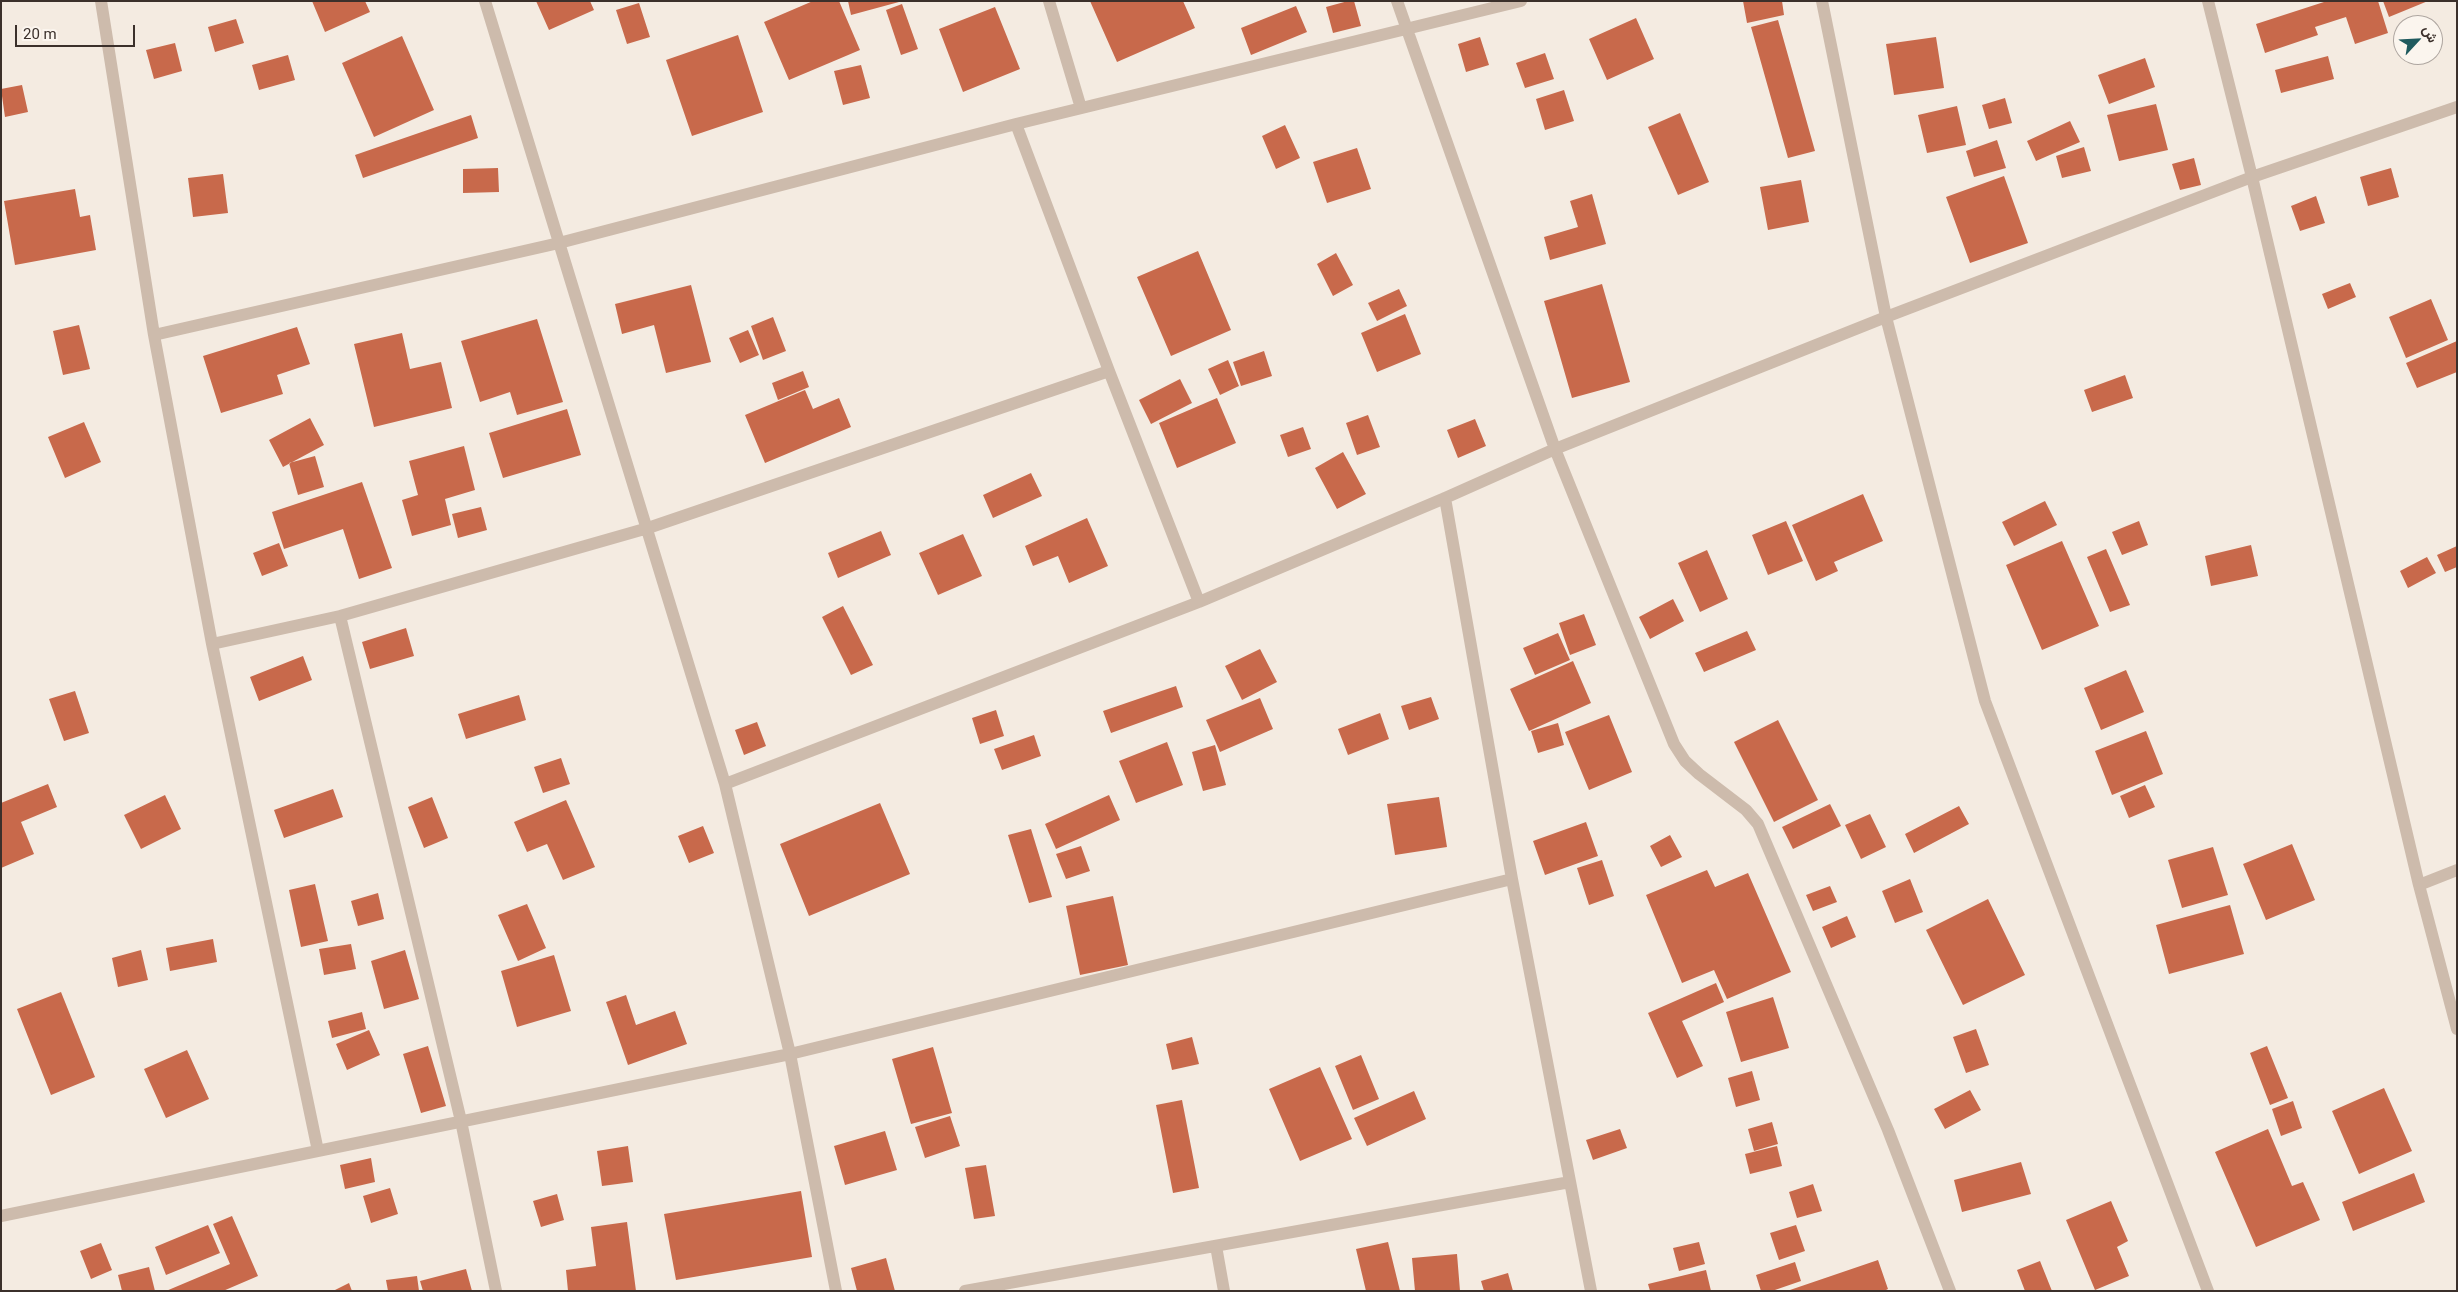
<!DOCTYPE html>
<meta charset="utf-8">
<style>
body{margin:0}
#map{position:relative;width:2458px;height:1292px;overflow:hidden;background:#f4ebe1;font-family:Roboto,Vazirmatn,sans-serif}
canvas{display:block}
.frame{position:absolute;inset:0;border:2px solid #3b302b;pointer-events:none}
.north{position:absolute;left:2393px;top:15px;width:50px;height:50px;box-sizing:border-box;background:#fbf5ee;border:1px solid #aea6a0;border-radius:50%;rotate:65deg;font-size:14px;font-weight:700;line-height:20px;text-align:center;color:#3b302b}
.north::after{content:'';display:block;margin:auto;width:18px;height:22px;background:#1f5a5e;clip-path:polygon(50% 0,100% 100%,50% 72%,0 100%)}
.scale{position:absolute;left:15px;top:25px;width:120px;height:22px;box-sizing:border-box;border:2px solid #3b302b;border-top:0;padding-left:6px;font-size:15px;line-height:18px;white-space:nowrap;color:#3b302b;-webkit-text-stroke:4px #fbf5ee;paint-order:stroke}
</style>
<div id="map">
<canvas width="2458" height="1292"></canvas>
<div class="frame"></div>
<div class="north">ش</div>
<div class="scale">20 m</div>
</div>
<script>
const context = document.querySelector('canvas').getContext('2d');
context.lineJoin = 'round';
function fillPath(path, color) { context.fillStyle = color; context.fill(path, 'evenodd'); }
const poly = rows => new Path2D(rows.map(r => 'M' + r).join(''));
function strokePath(path, color, width, dash) { context.strokeStyle = color; context.lineWidth = width; context.lineCap = dash ? 'butt' : 'round'; context.setLineDash(dash || []); context.stroke(path); }
fillPath(poly([
 [312,1,365,1,370,12,325,32],
 [536,1,590,1,594,10,549,30],
 [813,1,839,1,860,50,789,80,764,22],
 [848,1,899,1,899,2,851,15],
 [1090,1,1183,1,1195,28,1117,62],
 [1348,1,1354,1,1361,26,1333,33,1326,7],
 [1743,1,1782,1,1784,15,1747,23],
 [2327,1,2378,1,2388,33,2355,44,2346,17,2315,27,2318,35,2265,53,2256,24],
 [2383,1,2428,1,2389,17],
 [639,3,650,37,627,44,616,10],
 [902,4,918,49,901,55,886,10],
 [1296,6,1307,32,1251,55,1241,28],
 [995,7,1020,69,963,92,939,29],
 [1636,18,1654,59,1607,80,1589,39],
 [236,19,244,43,215,52,208,27],
 [1778,20,1815,151,1788,158,1751,27],
 [738,35,763,112,692,136,666,60],
 [402,36,434,110,374,137,342,63],
 [1480,37,1489,65,1466,72,1458,44],
 [1936,37,1944,88,1894,95,1886,44],
 [175,43,182,71,154,79,146,50],
 [1545,53,1554,79,1525,88,1516,63],
 [288,55,295,80,259,90,252,65],
 [2328,56,2334,79,2281,93,2275,70],
 [2145,58,2155,87,2109,104,2098,75],
 [861,65,870,98,843,105,834,71],
 [22,85,28,112,5,117,1,89],
 [1564,90,1574,121,1545,130,1536,99],
 [2005,98,2012,123,1989,129,1982,105],
 [2156,104,2168,150,2119,161,2107,115],
 [1957,106,1966,145,1927,153,1918,115],
 [1680,113,1709,182,1678,195,1648,127],
 [471,115,478,138,363,178,355,155],
 [2070,121,2080,142,2036,161,2027,141],
 [1285,125,1300,158,1276,169,1262,136],
 [1997,140,2006,168,1974,177,1966,151],
 [2084,147,2091,171,2062,178,2056,156],
 [1357,148,1371,189,1327,203,1313,162],
 [2194,158,2201,185,2180,190,2172,164],
 [498,168,499,192,463,193,463,169],
 [2391,168,2399,197,2368,206,2360,177],
 [223,174,228,213,193,217,188,178],
 [2004,176,2028,243,1970,263,1946,197],
 [1801,180,1809,222,1768,230,1760,187],
 [75,189,80,217,90,215,96,250,15,265,4,201],
 [1592,194,1606,244,1550,260,1544,237,1578,227,1570,201],
 [2316,196,2325,223,2300,231,2291,206],
 [1198,251,1231,330,1171,356,1137,277],
 [1336,253,1353,285,1333,296,1317,264],
 [2350,283,2356,297,2328,309,2322,294],
 [1602,284,1630,382,1572,398,1544,301],
 [691,285,711,362,666,373,654,325,622,334,615,304],
 [1399,289,1407,306,1377,321,1368,303],
 [2431,299,2448,340,2406,358,2389,317],
 [1405,314,1421,354,1377,372,1361,333],
 [773,317,786,351,763,360,751,326],
 [537,319,563,402,517,415,510,392,480,402,461,341],
 [79,325,90,369,63,375,53,331],
 [297,327,310,364,277,375,283,394,221,413,203,356],
 [748,330,759,355,740,363,729,338],
 [402,333,410,369,441,362,452,408,374,427,354,344],
 [2457,341,2457,372,2417,388,2406,363],
 [1264,351,1272,376,1241,386,1233,362],
 [1228,360,1239,386,1220,395,1208,369],
 [803,371,809,387,778,400,772,383],
 [2125,375,2133,398,2092,412,2084,390],
 [1180,379,1192,403,1151,424,1139,400],
 [805,390,813,409,839,398,851,427,765,463,745,415],
 [1217,398,1236,443,1177,468,1159,423],
 [567,409,581,455,503,478,489,433],
 [1368,415,1380,447,1357,455,1346,423],
 [310,418,324,445,283,467,269,440],
 [1475,419,1486,446,1458,458,1447,430],
 [84,422,101,462,65,478,48,437],
 [1303,427,1311,449,1288,457,1280,435],
 [464,446,475,490,445,499,451,525,412,536,402,500,418,495,409,461],
 [1343,452,1366,494,1337,509,1315,468],
 [315,456,324,487,298,495,289,463],
 [1031,473,1042,496,993,518,983,495],
 [362,482,392,568,359,579,343,529,284,549,272,512],
 [1863,494,1883,541,1834,562,1838,571,1816,581,1792,525],
 [2045,501,2057,525,2014,546,2002,522],
 [481,507,487,530,458,538,452,514],
 [1087,518,1108,566,1069,583,1058,556,1033,566,1025,546],
 [1786,521,1803,561,1768,575,1752,535],
 [2139,521,2148,545,2122,555,2112,532],
 [881,531,891,555,838,578,828,553],
 [963,534,982,576,938,595,919,553],
 [2062,541,2099,626,2042,650,2006,565],
 [279,543,288,566,262,576,253,553],
 [2251,545,2258,576,2211,586,2205,556],
 [2457,546,2457,567,2445,572,2437,555],
 [2106,549,2130,605,2110,612,2087,557],
 [1707,550,1728,599,1700,612,1678,563],
 [2427,557,2436,573,2408,588,2400,571],
 [1673,599,1684,621,1650,639,1639,617],
 [843,606,873,665,851,675,822,617],
 [1584,614,1596,645,1570,655,1559,623],
 [406,628,414,656,370,669,362,642],
 [1747,631,1756,650,1704,672,1695,653],
 [1558,633,1570,660,1535,675,1523,648],
 [1260,649,1277,682,1242,700,1225,666],
 [303,656,312,680,259,701,250,677],
 [1573,661,1591,703,1529,731,1510,689],
 [2126,670,2144,712,2101,730,2084,688],
 [1176,686,1183,707,1111,733,1103,711],
 [75,691,89,733,64,741,49,699],
 [519,695,526,720,466,739,458,714],
 [1431,697,1439,719,1409,730,1401,706],
 [1260,698,1273,729,1220,752,1206,720],
 [996,710,1004,736,980,744,972,718],
 [1380,713,1389,739,1348,755,1338,729],
 [1609,715,1632,772,1589,790,1565,732],
 [1778,720,1818,800,1774,822,1734,742],
 [757,722,766,746,744,755,735,730],
 [1558,723,1564,745,1538,753,1531,731],
 [2146,731,2163,774,2112,795,2095,751],
 [1034,735,1041,756,1002,770,994,749],
 [1167,742,1183,785,1136,803,1119,761],
 [1215,745,1226,785,1203,791,1192,752],
 [561,758,570,784,543,793,534,767],
 [48,784,57,807,21,822,34,854,1,868,1,803],
 [2145,785,2155,807,2129,818,2120,796],
 [333,789,343,817,284,838,274,810],
 [165,795,181,829,141,849,124,815],
 [1109,795,1120,820,1056,849,1045,824],
 [432,797,448,838,424,848,408,807],
 [1439,797,1447,847,1395,855,1387,804],
 [566,800,595,867,563,880,547,844,527,852,514,822],
 [880,803,910,874,809,916,780,844],
 [1830,804,1841,826,1793,849,1782,827],
 [1959,806,1969,824,1914,853,1905,834],
 [1870,814,1886,847,1861,859,1845,825],
 [1586,822,1598,856,1545,875,1533,841],
 [703,826,714,853,689,863,678,836],
 [1031,829,1052,897,1029,903,1008,835],
 [1670,835,1682,857,1661,867,1650,846],
 [2292,844,2315,900,2266,920,2243,864],
 [1081,846,1090,871,1066,879,1056,854],
 [2213,847,2228,895,2182,908,2168,860],
 [1602,860,1614,896,1589,905,1577,868],
 [1707,870,1715,887,1748,873,1791,972,1727,999,1714,970,1682,983,1646,895],
 [1910,879,1923,912,1895,923,1882,891],
 [315,884,328,941,301,947,289,890],
 [1830,886,1837,902,1813,911,1806,895],
 [378,893,384,919,358,926,351,901],
 [1113,896,1128,965,1080,975,1066,906],
 [1988,899,2025,975,1963,1005,1926,930],
 [527,904,546,948,518,961,498,915],
 [2230,905,2244,954,2169,974,2156,925],
 [1847,916,1856,937,1831,948,1822,927],
 [213,939,217,962,170,971,166,948],
 [351,944,356,969,324,975,319,949],
 [141,950,148,980,118,987,112,958],
 [405,950,419,999,384,1009,371,961],
 [554,955,571,1011,517,1027,501,971],
 [1716,983,1724,1002,1682,1021,1703,1066,1677,1078,1648,1013],
 [61,992,95,1077,51,1095,17,1009],
 [626,995,636,1025,675,1011,687,1044,628,1065,606,1002],
 [1773,997,1789,1048,1741,1062,1726,1012],
 [362,1012,366,1029,332,1038,328,1021],
 [1976,1029,1989,1065,1966,1073,1953,1037],
 [369,1030,380,1055,347,1070,336,1044],
 [1192,1037,1199,1064,1172,1070,1166,1044],
 [428,1046,446,1106,421,1113,403,1054],
 [2267,1046,2288,1098,2270,1105,2250,1053],
 [933,1047,952,1113,911,1124,892,1059],
 [187,1050,209,1099,166,1118,144,1069],
 [1361,1055,1379,1099,1353,1110,1335,1066],
 [1320,1067,1352,1139,1300,1161,1269,1089],
 [1752,1071,1760,1100,1736,1107,1728,1078],
 [2384,1088,2412,1151,2359,1174,2332,1111],
 [1970,1090,1981,1110,1945,1129,1934,1109],
 [1414,1091,1426,1119,1367,1146,1354,1118],
 [1182,1100,1199,1188,1173,1193,1156,1105],
 [2293,1101,2302,1128,2281,1136,2272,1109],
 [950,1116,960,1146,925,1158,915,1127],
 [1772,1122,1778,1144,1754,1151,1748,1129],
 [1620,1129,1627,1148,1593,1160,1586,1140],
 [2268,1129,2292,1186,2303,1182,2320,1220,2256,1247,2215,1152],
 [885,1131,897,1170,845,1185,834,1146],
 [628,1146,633,1182,602,1186,597,1151],
 [1777,1146,1782,1166,1750,1174,1745,1154],
 [371,1158,375,1182,345,1189,340,1165],
 [2021,1162,2031,1194,1962,1212,1954,1180],
 [986,1165,995,1216,974,1219,965,1168],
 [2414,1173,2425,1202,2353,1231,2342,1202],
 [1813,1184,1822,1211,1797,1218,1789,1192],
 [390,1188,398,1214,371,1223,363,1196],
 [801,1191,812,1257,676,1280,664,1214],
 [557,1194,564,1220,541,1227,533,1201],
 [2111,1201,2128,1241,2117,1247,2129,1276,2095,1290,2066,1220],
 [232,1216,258,1276,223,1291,166,1291,230,1264,213,1224],
 [627,1222,636,1291,568,1291,566,1270,596,1266,591,1227],
 [208,1225,220,1253,166,1275,155,1247],
 [1796,1225,1805,1251,1779,1260,1770,1233],
 [1388,1242,1400,1291,1366,1291,1356,1249],
 [1699,1242,1705,1264,1679,1271,1673,1248],
 [101,1243,112,1270,91,1279,80,1251],
 [1457,1254,1460,1291,1415,1291,1412,1258],
 [886,1258,895,1291,857,1291,851,1268],
 [1878,1260,1888,1289,1884,1291,1787,1291],
 [2040,1261,2052,1291,2025,1291,2017,1270],
 [1795,1262,1801,1281,1772,1291,1761,1291,1756,1275],
 [149,1267,155,1291,122,1291,118,1275],
 [466,1269,472,1291,423,1291,420,1281],
 [1706,1270,1711,1291,1650,1291,1648,1284],
 [1508,1273,1513,1291,1484,1291,1481,1281],
 [417,1276,419,1291,388,1291,386,1280],
 [349,1283,352,1291,333,1291]
]), '#c8694b');
strokePath(poly([
 [101,1,154,335,212,644,318,1151],
 [485,1,725,784,790,1054,836,1291],
 [1049,1,1081,108],
 [1397,1,1555,449,1674,744,1685,761,1699,774,1746,810,1758,824,1888,1130,1950,1291],
 [1822,1,1886,317,1985,701,2208,1291],
 [2208,1,2252,177,2419,885,2457,1029],
 [1016,124,1109,371,1199,602],
 [154,335,559,243,1016,124,1521,1],
 [1445,498,1512,879,1591,1291],
 [340,616,461,1121,496,1291],
 [212,644,340,616,648,528,1109,371],
 [725,784,1199,602,1445,498,1555,449,1886,317,2252,177,2457,107],
 [2419,885,2457,870],
 [1,1216,790,1054,1512,879],
 [1216,1246,1224,1291],
 [965,1291,1570,1182]
]), '#cdbbac', 12);
</script>
